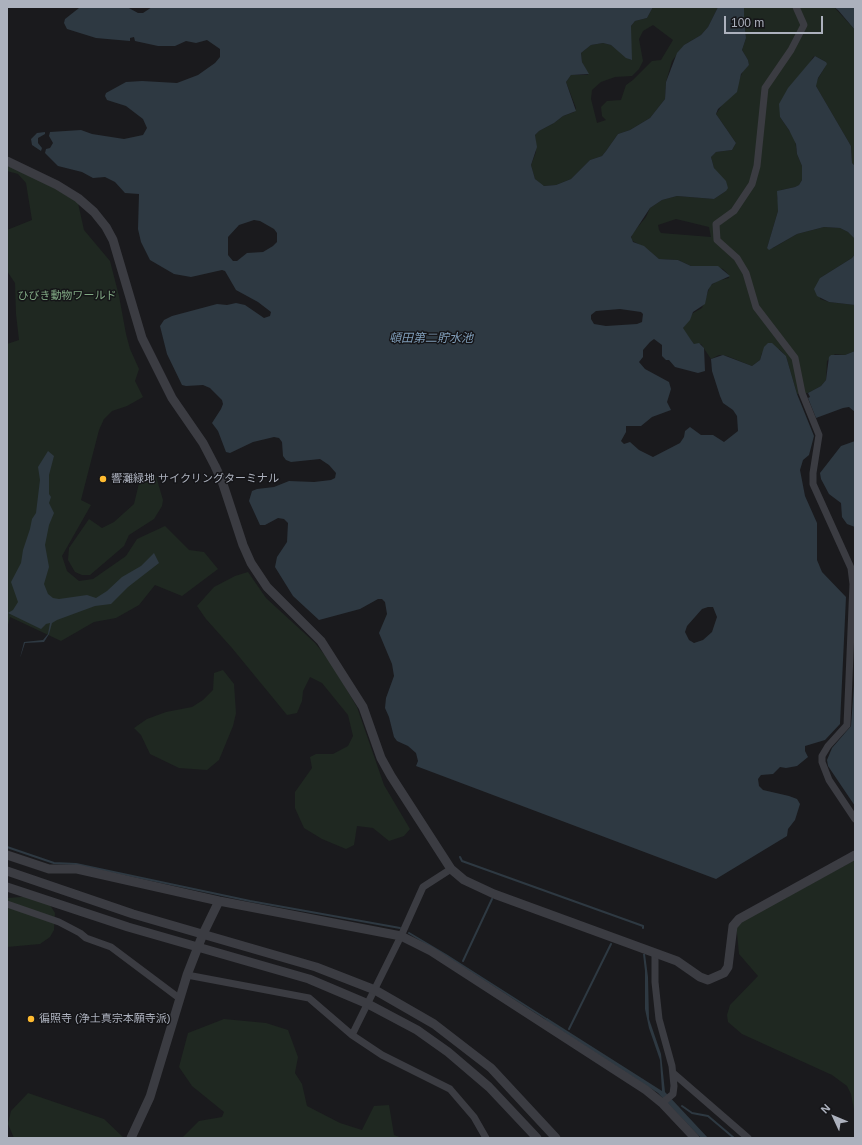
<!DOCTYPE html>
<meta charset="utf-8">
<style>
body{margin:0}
#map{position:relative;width:862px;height:1145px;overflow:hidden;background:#1a1a1d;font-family:Helvetica,sans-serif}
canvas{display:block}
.frame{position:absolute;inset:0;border:8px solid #acb1bd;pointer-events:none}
.north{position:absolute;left:814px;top:1097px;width:40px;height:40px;-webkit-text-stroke:3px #151518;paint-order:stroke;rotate:314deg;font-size:11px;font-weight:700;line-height:16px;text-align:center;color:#acb1bd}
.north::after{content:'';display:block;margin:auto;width:14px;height:18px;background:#acb1bd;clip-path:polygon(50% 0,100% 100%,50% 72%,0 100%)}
.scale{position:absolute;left:724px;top:16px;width:99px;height:18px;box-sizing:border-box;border:2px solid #acb1bd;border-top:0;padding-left:5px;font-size:12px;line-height:14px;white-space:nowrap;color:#acb1bd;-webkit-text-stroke:3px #151518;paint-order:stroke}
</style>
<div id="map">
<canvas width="862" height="1145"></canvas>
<div class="frame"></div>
<div class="north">N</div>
<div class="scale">100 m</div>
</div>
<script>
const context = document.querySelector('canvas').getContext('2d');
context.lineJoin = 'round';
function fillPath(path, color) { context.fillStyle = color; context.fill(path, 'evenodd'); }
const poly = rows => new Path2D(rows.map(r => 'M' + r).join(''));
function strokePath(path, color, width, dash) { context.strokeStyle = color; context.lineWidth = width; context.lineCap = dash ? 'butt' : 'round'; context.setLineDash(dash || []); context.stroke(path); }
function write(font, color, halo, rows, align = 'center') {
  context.font = font + ' Helvetica,"Noto Sans JP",sans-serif'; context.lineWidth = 3; context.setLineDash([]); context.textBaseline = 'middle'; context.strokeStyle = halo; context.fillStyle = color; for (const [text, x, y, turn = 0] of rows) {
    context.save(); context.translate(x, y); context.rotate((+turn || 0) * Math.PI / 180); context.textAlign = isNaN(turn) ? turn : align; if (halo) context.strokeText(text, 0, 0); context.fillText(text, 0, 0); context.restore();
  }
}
fillPath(poly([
 [653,7,718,7,708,27,701,35,684,45,672,61,666,82,665,99,650,118,630,130,618,134,606,151,602,156,590,160,571,179,556,185,544,186,541,185,535,179,531,165,536,152,535,135,539,131,554,123,563,116,574,112,576,108,566,82,571,75,588,75,582,62,581,53,591,45,603,43,611,45,631,60,631,26,635,21,647,18],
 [653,25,673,40,661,60,652,61,633,80,626,85,621,100,607,101,601,107,602,116,606,120,597,123,591,99,592,90,601,82,615,77,632,76,639,69,643,61,639,39,643,31],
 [744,7,834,7,855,30,855,166,852,163,851,146,816,86,816,82,825,67,826,62,815,56,813,57,780,117,795,139,797,154,802,166,802,180,799,185,795,187,781,190,777,197,778,200,778,211,767,248,773,248,797,234,824,227,840,228,848,232,855,239,855,254,852,258,820,278,820,299,829,302,855,305,855,351,845,355,835,354,827,361,826,380,821,386,808,393,797,394,786,356,779,349,762,353,760,360,752,366,727,356,719,355,711,359,701,344,694,344,683,330,683,328,693,313,702,308,710,286,717,281,729,278,728,274,723,269,714,266,691,266,678,260,659,259,647,249,631,240,632,234,646,217,650,208,662,200,677,196,714,199,726,191,714,168,711,157,716,152,732,150,736,143,716,114,739,80,743,71,749,65,748,60,742,50,746,38,744,20],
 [676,219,709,227,711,237,661,233,659,230,658,225],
 [7,166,17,167,48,183,78,203,84,230,110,261,119,296,126,334,130,349,139,369,135,381,143,397,127,406,112,411,104,419,99,430,81,500,91,505,62,556,67,571,79,581,93,579,126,556,137,539,165,526,189,550,204,552,218,569,182,596,155,585,139,605,116,618,94,622,61,641,10,617,7,629,7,344,19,340,16,314,15,283,7,271,7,230,32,220,26,183,18,174,7,171],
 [148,473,156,476,163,500,162,506,154,519,129,535,124,546,90,575,82,575,75,572,68,560,69,548,89,519,102,528,114,522,134,504,140,479,144,474],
 [248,572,266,598,315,643,331,663,357,707,384,785,410,829,404,836,389,841,373,828,357,826,354,845,346,849,322,839,304,828,295,808,295,792,312,768,310,757,316,754,333,754,348,746,353,736,348,715,322,683,310,677,303,691,302,701,297,713,287,715,232,648,206,619,197,606,214,587,235,576],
 [223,670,234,684,236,713,233,726,219,760,207,770,179,768,150,754,141,735,134,728,147,719,166,712,192,707,203,700,213,690,214,673],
 [855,860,855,1115,851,1094,847,1086,832,1075,742,1034,728,1022,727,1015,730,1005,758,976,739,954,737,933,735,929,739,923],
 [35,896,50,905,55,913,54,930,50,937,40,944,7,947,7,898],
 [224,1019,266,1023,288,1030,298,1057,295,1073,302,1084,307,1106,340,1123,362,1130,374,1106,389,1105,394,1135,402,1138,182,1138,199,1121,222,1117,224,1112,192,1086,179,1067,188,1033],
 [28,1093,104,1119,124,1138,14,1138,8,1124,11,1111]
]), '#1f2821');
fillPath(poly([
 [86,7,127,7,138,13,143,13,152,7,653,7,647,18,635,21,631,26,632,60,626,58,611,45,603,43,591,45,581,53,582,62,589,74,571,75,566,82,576,111,563,116,554,123,539,131,535,135,537,147,531,165,535,179,544,186,556,185,571,179,590,160,602,156,606,151,618,134,630,130,650,118,665,99,666,82,677,53,684,45,701,35,708,27,718,7,744,7,744,20,746,38,742,50,748,60,749,65,741,74,737,92,718,109,716,114,736,143,732,150,716,152,711,157,714,168,726,181,728,188,726,191,714,199,677,196,662,200,650,208,631,237,633,242,644,246,659,259,678,260,691,266,718,266,730,276,712,284,708,290,705,304,693,312,690,320,683,328,691,340,694,344,699,343,704,348,705,371,698,373,675,367,669,360,666,360,662,356,662,345,654,339,650,342,643,350,643,357,639,362,645,369,669,382,671,389,667,402,671,410,652,417,641,426,626,426,626,432,621,441,624,444,630,442,639,450,653,457,680,443,684,437,685,431,690,427,701,435,713,435,724,442,738,431,737,416,733,410,723,403,720,396,712,371,711,359,723,355,752,366,760,360,764,347,768,343,772,343,786,356,797,394,814,436,809,455,803,460,800,470,805,496,817,523,817,560,822,572,846,597,840,724,825,740,805,746,805,751,808,757,797,766,786,768,780,767,773,774,761,775,758,779,759,786,763,790,789,796,797,799,800,804,795,820,788,829,787,836,716,879,416,766,418,761,416,753,408,746,397,741,394,737,389,717,385,708,386,698,394,676,392,664,379,633,387,614,385,602,382,599,378,599,360,609,319,620,293,596,275,567,277,557,287,542,288,523,284,519,278,518,265,525,260,525,249,501,252,491,257,489,274,487,289,481,314,482,331,480,335,478,336,473,329,465,320,459,291,462,286,460,283,456,282,442,279,438,274,437,253,442,230,453,226,452,218,431,212,423,221,409,223,404,222,400,210,388,203,385,186,386,182,385,167,354,160,326,164,320,172,316,217,304,227,305,236,303,245,305,264,318,270,316,271,312,258,302,236,290,225,271,222,270,191,277,174,274,150,260,141,242,138,229,139,194,125,193,115,182,105,177,93,178,82,172,58,166,45,153,46,149,50,148,53,143,49,136,50,132,81,130,92,134,124,139,143,135,147,128,143,119,126,106,107,100,105,96,106,93,126,82,142,81,177,83,198,75,215,63,220,57,220,49,207,40,196,43,186,41,175,46,158,46,135,41,134,37,130,38,130,41,96,38,67,29,64,23,65,19,79,8],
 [254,220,260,221,274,229,277,233,277,242,273,246,263,252,247,253,237,261,233,261,228,255,228,237,239,225],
 [620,309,641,312,643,314,642,322,637,324,606,326,594,324,591,319,591,315,596,311],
 [708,607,713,607,717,617,712,632,703,640,694,643,689,640,685,632,687,626,702,609],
 [834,7,855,7,855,30,838,10],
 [815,56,826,62,827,64,818,78,816,86,851,146,852,163,855,166,855,239,848,232,840,228,824,227,797,234,769,250,767,248,778,211,777,191,795,187,799,185,802,180,802,166,797,154,796,144,789,130,780,117,779,104,788,88],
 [45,132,45,134,38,138,38,143,42,148,41,151,32,145,31,139,37,133],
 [855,254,855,305,829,302,817,296,814,289,820,278,852,258],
 [855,351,855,412,849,407,843,408,816,418,808,398,810,397,808,393,821,386,826,380,829,357,831,355,845,355],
 [855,441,855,527,847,524,842,517,841,503,829,494,821,479,820,473,841,446],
 [48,451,54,456,49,475,49,494,51,497,49,503,54,513,49,525,45,545,49,567,44,584,48,594,53,598,59,599,87,595,96,598,107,591,122,577,141,566,154,553,159,563,128,587,111,604,95,606,57,620,52,623,49,634,44,642,25,643,20,658,24,642,43,640,48,634,50,623,46,624,41,629,8,613,13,610,18,602,11,582,21,563,23,550,30,529,32,519,36,513,40,480,38,467],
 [854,685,855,685,855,806,828,766,827,760,832,748,851,726],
 [643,954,645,954,648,977,649,1019,661,1054,665,1092,708,1138,701,1138,658,1093,545,1020,547,1018,662,1091,660,1060,649,1028,645,1009,645,971]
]), '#2e3942');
strokePath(poly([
 [7,847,54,863,76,864,250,901,400,928],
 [460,857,462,861,643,926,643,928],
 [409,933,446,955,548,1020],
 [463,961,492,899],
 [569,1029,611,944],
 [682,1106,692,1113,708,1116,734,1138]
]), '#2e3942', 2);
strokePath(poly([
 [796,7,804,25,791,50,765,88,757,166,752,184,734,211,716,224,717,240,737,258,746,273,756,307,795,358,802,393,819,435,813,473,813,484,851,568,853,584,847,725,828,746,822,756,822,762,829,780,855,819],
 [7,904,59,922,80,933,86,938,111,947,179,998],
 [655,953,655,982,659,1019,672,1066,674,1086,673,1094,662,1103],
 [187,975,309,998,352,1035,382,1055,450,1089,474,1117,486,1138],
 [352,1035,401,936,423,887,451,869],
 [673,1073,748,1138]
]), '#3b3c42', 7);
strokePath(poly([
 [7,161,57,185,78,198,94,212,106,227,113,240,142,338,172,398,203,443,215,466,222,481,243,545,251,563,267,587,321,641,363,707,381,758,391,776,451,869,464,880,494,894,677,961,700,977,708,980,724,973,728,967,733,926,739,919,855,855],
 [7,855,49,869,77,869,219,901,401,936,431,951,646,1090,662,1103,695,1138],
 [7,871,133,914,316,967,375,990,434,1024,491,1068,556,1138],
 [7,887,128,927,309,979,368,1004,417,1030,448,1052,489,1087,537,1138],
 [131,1138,150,1097,187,975,203,934,219,901]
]), '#3b3c42', 9);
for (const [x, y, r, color] of [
 [103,479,4,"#ffbb30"],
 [31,1019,4,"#ffbb30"]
]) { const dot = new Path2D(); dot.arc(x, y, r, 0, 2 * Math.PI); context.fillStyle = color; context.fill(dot); strokePath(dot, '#151518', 1.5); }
write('11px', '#81a984', '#151518', [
 ["ひびき動物ワールド",67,296]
]);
write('11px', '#acb1bd', '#151518', [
 ["響灘緑地 サイクリングターミナル",111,479],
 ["徧照寺 (浄土真宗本願寺派)",39,1019]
], 'left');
write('italic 12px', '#819fba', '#151518', [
 ["頓田第二貯水池",431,339]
]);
</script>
